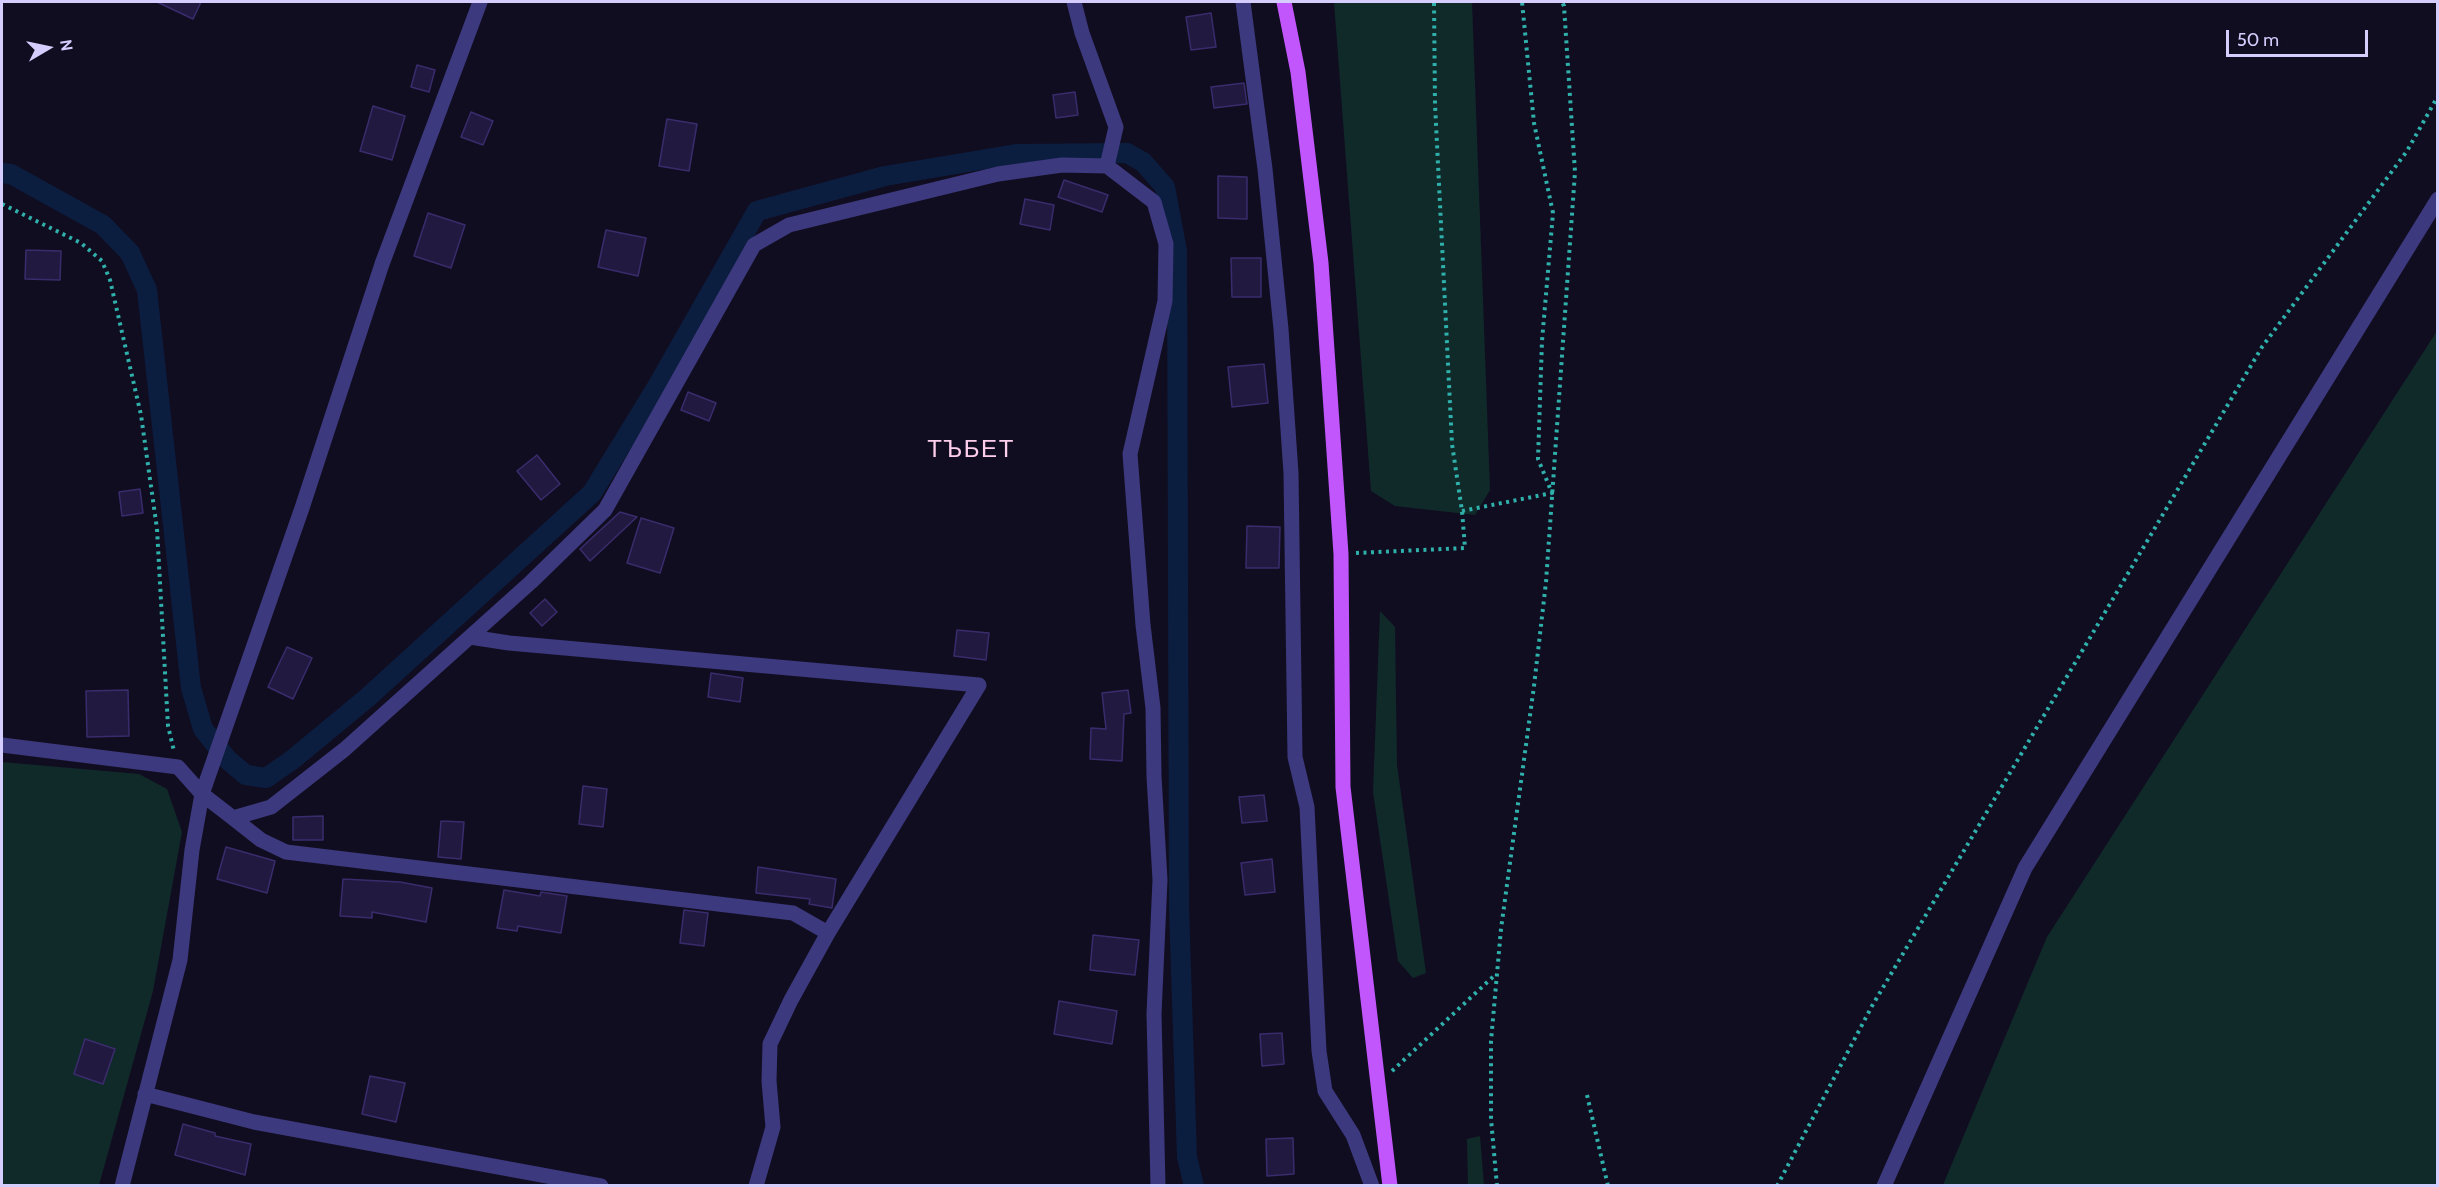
<!DOCTYPE html>
<meta charset="utf-8">
<style>
body{margin:0}
#map{position:relative;width:2439px;height:1187px;overflow:hidden;background:#110d20;font-family:Cabin,sans-serif}
canvas{display:block}
.frame{position:absolute;inset:0;border:3px solid #d4cdfe;pointer-events:none}
.north{position:absolute;left:18px;top:18px;width:60px;height:60px;-webkit-text-stroke:4px #110d20;paint-order:stroke;rotate:81deg;font-size:16px;font-weight:700;line-height:24px;text-align:center;color:#d4cdfe}
.north::after{content:'';display:block;margin:auto;width:21px;height:27px;background:#d4cdfe;clip-path:polygon(50% 0,100% 100%,50% 72%,0 100%)}
.scale{position:absolute;left:2226px;top:30px;width:142px;height:27px;box-sizing:border-box;border:3px solid #d4cdfe;border-top:0;padding-left:8px;font-size:18px;line-height:21px;white-space:nowrap;color:#d4cdfe;-webkit-text-stroke:4px #110d20;paint-order:stroke}
</style>
<div id="map">
<canvas width="2439" height="1187"></canvas>
<div class="frame"></div>
<div class="north">N</div>
<div class="scale">50 m</div>
</div>
<script>
const context = document.querySelector('canvas').getContext('2d');
context.lineJoin = 'round';
function fillPath(path, color) { context.fillStyle = color; context.fill(path, 'evenodd'); }
const poly = rows => new Path2D(rows.map(r => 'M' + r).join(''));
function strokePath(path, color, width, dash) { context.strokeStyle = color; context.lineWidth = width; context.lineCap = dash ? 'butt' : 'round'; context.setLineDash(dash || []); context.stroke(path); }
function write(font, color, halo, rows, align = 'center') {
  context.font = font + ' Cabin,sans-serif'; context.lineWidth = 4.5; context.setLineDash([]); context.textBaseline = 'middle'; context.strokeStyle = halo; context.fillStyle = color; for (const [text, x, y, turn = 0] of rows) {
    context.save(); context.translate(x, y); context.rotate((+turn || 0) * Math.PI / 180); context.textAlign = isNaN(turn) ? turn : align; if (halo) context.strokeText(text, 0, 0); context.fillText(text, 0, 0); context.restore();
  }
}
fillPath(poly([
 [1334,2,1472,2,1490,490,1475,515,1395,506,1371,491],
 [2437,331,2437,1185,1943,1185,2047,937],
 [1380,611,1395,627,1397,765,1426,973,1413,978,1398,961,1373,792],
 [2,762,139,774,167,789,182,832,153,991,99,1185,2,1185],
 [1480,1136,1484,1185,1468,1185,1467,1139]
]), '#102a2a');
strokePath(poly([
 [2,173,11,174,103,225,130,253,147,290,191,688,203,729,228,760,246,775,266,778,292,760,367,698,592,493,658,385,757,211,885,176,1016,154,1127,153,1143,162,1165,187,1177,251,1179,907,1187,1157,1194,1186]
]), '#0c1e40', 20);
const building = poly([
 [157,2,201,2,193,19,157,2],
 [1211,13,1216,47,1191,50,1186,17,1211,13],
 [417,65,435,70,429,92,411,87,417,65],
 [1244,83,1247,104,1214,108,1211,87,1244,83],
 [1075,92,1078,115,1056,118,1053,95,1075,92],
 [373,106,405,116,392,160,360,151,373,106],
 [471,112,493,121,483,145,461,137,471,112],
 [667,119,697,124,689,171,659,166,667,119],
 [1218,176,1247,177,1247,219,1218,218,1218,176],
 [1064,180,1108,195,1102,212,1058,197,1064,180],
 [1025,199,1054,205,1050,230,1020,224,1025,199],
 [428,213,465,225,451,268,414,256,428,213],
 [606,230,646,238,638,276,598,267,606,230],
 [26,250,61,251,60,280,25,279,26,250],
 [1231,258,1261,258,1261,297,1232,297,1231,258],
 [1264,364,1268,403,1232,407,1228,367,1264,364],
 [688,392,716,403,709,421,681,410,688,392],
 [537,455,560,484,541,500,517,471,537,455],
 [140,489,143,513,122,516,119,492,140,489],
 [620,512,637,517,590,561,580,549,620,512],
 [641,518,674,528,660,573,627,563,641,518],
 [1247,526,1280,527,1279,568,1246,568,1247,526],
 [545,599,557,612,542,626,530,613,545,599],
 [957,630,989,633,986,660,954,656,957,630],
 [287,647,312,658,293,699,268,687,287,647],
 [711,673,743,678,740,702,708,697,711,673],
 [128,690,129,736,87,737,86,691,128,690],
 [1128,690,1131,713,1124,714,1122,761,1090,759,1091,728,1106,729,1102,693,1128,690],
 [583,786,607,789,603,827,579,824,583,786],
 [1264,795,1267,821,1242,823,1239,797,1264,795],
 [323,816,323,840,293,840,293,817,323,816],
 [441,821,464,822,461,859,438,857,441,821],
 [226,847,275,861,267,893,217,879,226,847],
 [1272,859,1275,892,1245,895,1241,863,1272,859],
 [758,867,836,879,832,908,809,904,810,899,756,893,758,867],
 [343,879,400,882,432,888,426,922,372,912,372,918,340,916,343,879],
 [504,890,540,896,541,892,567,896,561,933,518,926,517,931,497,928,504,890],
 [684,910,708,913,704,946,680,943,684,910],
 [1093,935,1139,940,1135,975,1090,970,1093,935],
 [1059,1001,1117,1011,1112,1044,1054,1034,1059,1001],
 [1282,1033,1284,1064,1262,1066,1260,1034,1282,1033],
 [85,1039,115,1049,103,1084,74,1074,85,1039],
 [370,1076,405,1083,396,1122,362,1114,370,1076],
 [183,1124,215,1133,215,1136,251,1144,245,1175,175,1155,183,1124],
 [1293,1138,1294,1174,1267,1176,1266,1139,1293,1138]
]);
fillPath(building, '#221941');
strokePath(building, '#3a2c6c', 1.5);
strokePath(poly([
 [2,204,81,243,102,261,110,280,141,415,157,529,168,726,174,751],
 [1462,511,1552,493,1538,459,1542,341,1553,213,1534,123,1522,2],
 [1356,553,1465,548,1462,511,1452,444,1435,104,1434,2],
 [1392,1071,1496,974],
 [1587,1095,1608,1186],
 [1497,1186,1491,1119,1491,1041,1501,929,1534,686,1546,582,1575,172,1564,6,1562,2],
 [1777,1186,1872,1006,2262,347,2407,151,2438,96]
]), '#2fb0ab', 4, [3, 4.5]);
strokePath(poly([
 [1243,2,1265,169,1281,329,1291,473,1295,757,1307,807,1319,1051,1325,1091,1353,1135,1372,1186],
 [1107,166,1154,202,1166,244,1165,301,1130,454,1143,625,1153,708,1154,776,1160,880,1154,1014,1158,1186],
 [470,637,509,643,979,685,828,933,791,1000,770,1044,769,1081,773,1127,756,1186],
 [2,745,178,767,202,794,233,818,271,807,345,749,531,582,605,510,754,245,789,225,998,174,1062,165,1107,166,1116,127,1082,33,1074,2],
 [233,818,261,840,286,852,793,913,828,933],
 [145,1094,254,1122,601,1186],
 [122,1186,180,960,192,850,202,794,302,508,382,264,480,2],
 [1884,1186,2025,868,2438,199]
]), '#3d397f', 15);
strokePath(poly([
 [1284,2,1298,72,1321,263,1341,554,1343,787,1390,1186]
]), '#c256fd', 15);
context.letterSpacing = '1.5px';
write('24px', '#fecfec', '#110d20', [
 ["ТЪБЕТ",971,450]
]);
context.letterSpacing = '0px';
</script>
